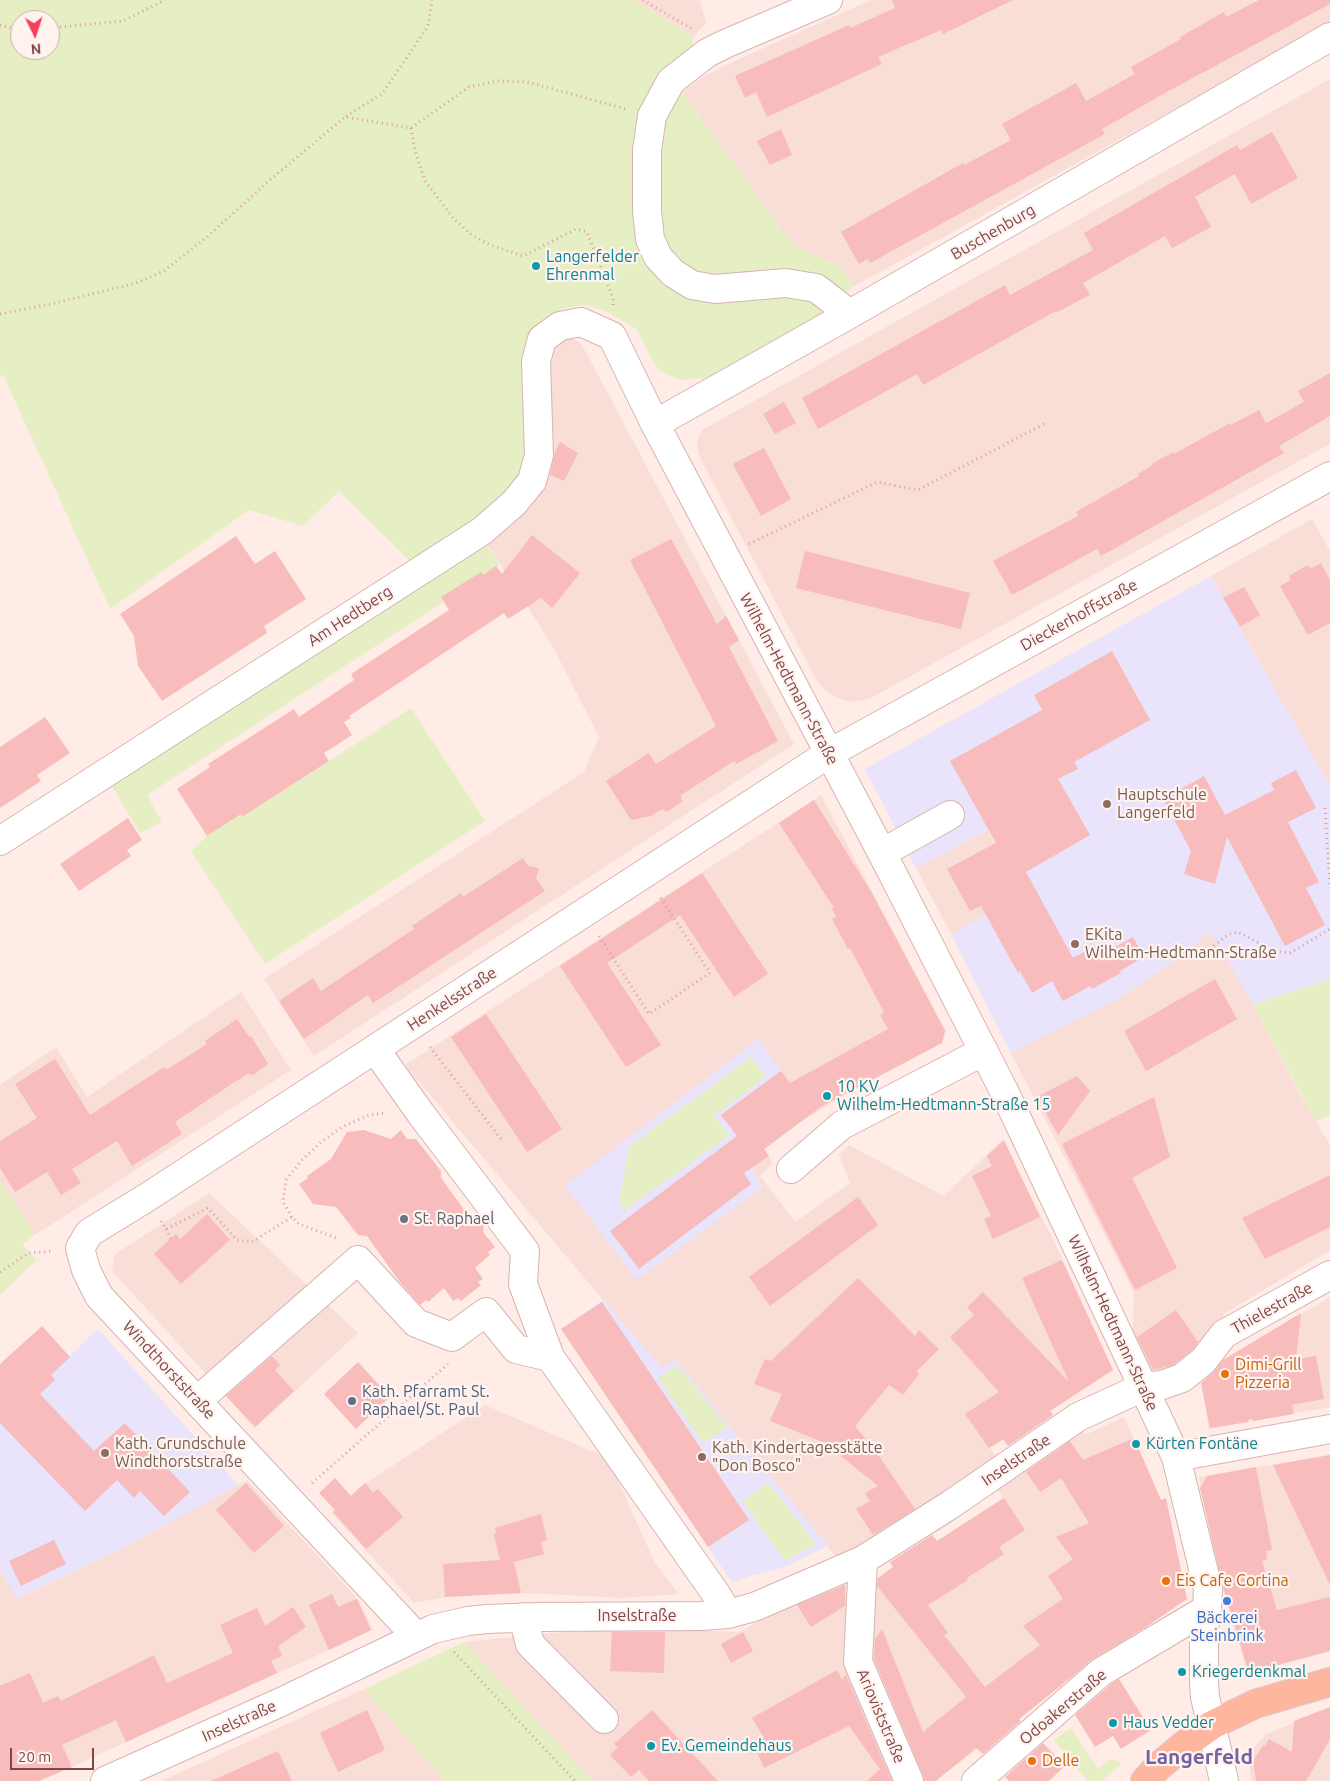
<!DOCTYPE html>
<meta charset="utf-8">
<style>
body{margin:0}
#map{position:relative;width:1330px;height:1781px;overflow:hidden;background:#ffece7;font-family:Ubuntu,sans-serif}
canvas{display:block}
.north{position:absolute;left:10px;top:10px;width:50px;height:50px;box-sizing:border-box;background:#fff3f0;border:1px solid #cbaead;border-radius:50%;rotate:176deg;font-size:14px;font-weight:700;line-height:20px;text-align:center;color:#7c4749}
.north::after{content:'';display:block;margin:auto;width:18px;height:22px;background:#f63f5c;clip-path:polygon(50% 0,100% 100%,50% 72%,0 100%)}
.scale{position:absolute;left:10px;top:1748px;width:84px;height:22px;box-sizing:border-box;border:2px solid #7c4749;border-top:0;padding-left:6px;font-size:15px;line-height:18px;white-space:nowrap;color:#7c4749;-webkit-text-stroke:4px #fff3f0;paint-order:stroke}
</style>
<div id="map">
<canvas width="1330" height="1781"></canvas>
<div class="north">N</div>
<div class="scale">20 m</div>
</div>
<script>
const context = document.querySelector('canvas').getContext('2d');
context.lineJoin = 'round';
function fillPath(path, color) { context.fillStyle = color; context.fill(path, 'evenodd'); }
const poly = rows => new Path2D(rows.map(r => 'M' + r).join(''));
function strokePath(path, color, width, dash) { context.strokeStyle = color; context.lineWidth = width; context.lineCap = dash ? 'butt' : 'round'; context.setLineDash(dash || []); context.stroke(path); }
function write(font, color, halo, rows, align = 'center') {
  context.font = font + ' Ubuntu,sans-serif'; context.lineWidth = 4.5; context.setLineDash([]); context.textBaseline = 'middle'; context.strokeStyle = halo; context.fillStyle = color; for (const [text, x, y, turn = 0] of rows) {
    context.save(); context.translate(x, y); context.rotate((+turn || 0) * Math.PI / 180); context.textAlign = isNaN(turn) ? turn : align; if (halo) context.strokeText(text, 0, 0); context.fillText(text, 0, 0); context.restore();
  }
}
fillPath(poly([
 [633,0,700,0,706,23,694,36],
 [871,0,1330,0,1330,23,853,287,841,267,793,246,682,92,704,76,726,65],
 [1330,79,1330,444,869,699,852,702,839,699,826,691,817,681,701,460,697,447,698,438,702,430],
 [569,337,581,343,794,744,314,1056,264,979,584,772,599,737,553,647,486,542,547,348],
 [1312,519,1330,551,1330,787,1211,576],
 [821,795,946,1031,942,1043,839,1098,796,1125,764,1150,773,1163,760,1176,795,1222,850,1183,839,1155,849,1145,944,1196,1002,1140,1050,1233,1113,1370,990,1448,997,1458,874,1538,836,1557,675,1359,663,1369,603,1300,405,1065],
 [988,830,1023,896,951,934,916,868],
 [1212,934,1253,1004,1300,1094,1330,1145,1330,1250,1225,1313,1204,1349,1158,1379,1132,1340,1134,1292,1011,1053,1118,999,1186,953,1205,935],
 [241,992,291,1070,35,1235,0,1180,0,1085,56,1047,87,1097],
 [209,1193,358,1333,255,1428,112,1271,115,1254],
 [1330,1297,1330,1407,1209,1429,1202,1389,1210,1369],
 [485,1405,608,1458,654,1561,679,1594,621,1598,525,1593,446,1597,414,1603,332,1513,357,1489],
 [1124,1417,1154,1483,1187,1598,1068,1680,935,1781,928,1781,894,1726,863,1652,865,1588,1003,1498,998,1490,1023,1467,1082,1430,1085,1435],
 [1330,1455,1330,1651,1248,1673,1218,1574,1199,1477],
 [247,1480,357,1598,373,1630,41,1781,0,1781,0,1570,18,1598,123,1548],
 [841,1577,855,1601,902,1781,593,1781,464,1642,611,1627,739,1632],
 [364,1689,445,1781,161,1781],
 [1330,1709,1330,1781,1251,1781,1249,1753,1266,1734]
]), '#f9ddd7');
fillPath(poly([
 [1211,576,1330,787,1330,978,1323,982,1253,1004,1212,934,1205,935,1186,953,1118,999,1011,1053,951,934,1023,896,988,830,916,868,865,769],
 [758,1039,812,1114,764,1149,769,1156,752,1168,763,1187,637,1280,565,1186],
 [603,1300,663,1368,675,1359,828,1546,782,1568,754,1575,732,1582,561,1329],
 [98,1329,238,1485,123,1548,17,1598,0,1570,0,1422]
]), '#e9e3fb');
fillPath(poly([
 [0,0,633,0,694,36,682,92,793,245,841,267,853,287,818,316,725,370,704,378,680,380,658,370,636,329,609,313,587,305,563,308,540,330,530,451,521,477,511,493,471,520,500,565,147,795,162,822,140,833,110,783,418,580,407,558,339,491,303,526,249,510,110,609,3,375,0,377],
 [20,20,50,20,50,50,20,50],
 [411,708,485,821,265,964,191,851,207,836,241,814,243,817],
 [1330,978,1330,1114,1316,1122,1253,1004,1323,982],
 [751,1057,766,1077,714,1116,729,1135,625,1210,619,1202,629,1147],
 [0,1180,35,1235,22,1245,37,1260,0,1295],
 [677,1365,728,1427,703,1443,658,1378],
 [768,1482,816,1544,785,1561,742,1501],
 [464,1642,593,1781,445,1781,364,1689],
 [1071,1728,1098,1769,1110,1759,1122,1763,1102,1781,1085,1781,1086,1779,1054,1740]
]), '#e5efc3');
fillPath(poly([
 [892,0,1013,0,943,34,941,30,878,57,882,64,767,117,756,92,745,98,735,76,849,25,850,28,895,8],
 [1259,0,1330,0,1330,4,1165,93,1102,129,1105,134,963,212,870,263,868,259,859,264,841,232,963,163,964,165,1011,140,1002,124,1076,83,1086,101,1135,74,1131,67,1181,39,1180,37,1224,12,1226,17],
 [781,129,792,155,770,165,757,141],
 [1272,132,1298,178,1251,204,1235,174,1195,197,1211,227,1172,248,1165,236,1083,283,1090,295,1057,312,1056,311,923,385,917,374,818,429,802,398,1005,285,1010,295,1093,250,1084,233,1237,145,1240,150],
 [1330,373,1330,416,1279,446,1284,453,1101,556,1097,549,1012,595,993,561,1078,516,1076,512,1139,476,1138,474,1153,465,1152,464,1173,452,1174,454,1230,423,1231,425,1259,410,1266,423,1304,402,1298,391],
 [784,402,796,423,775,434,763,414],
 [560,442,578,453,564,481,550,475,555,452],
 [764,448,791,499,761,516,733,464],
 [532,535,580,573,552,608,541,598,508,619,504,613,349,716,351,718,344,722,352,735,324,753,329,761,242,817,241,814,207,836,177,789,210,767,208,764,294,709,299,717,354,680,351,674,449,610,441,597,481,572,483,575,496,566,502,574],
 [236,536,255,564,275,551,306,599,264,626,267,633,162,701,138,666,134,636,120,614],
 [671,539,717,624,726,616,739,640,729,647,778,741,736,764,734,761,681,795,682,802,666,812,664,809,661,811,660,810,651,816,631,820,606,781,649,753,656,764,716,726,630,560],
 [805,551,970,593,961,629,796,588],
 [1321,563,1330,580,1330,623,1308,635,1280,586,1291,580,1289,576,1308,565,1310,569],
 [1244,587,1260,615,1240,627,1223,598],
 [1112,651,1150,720,1074,762,1078,769,1058,779,1090,835,1026,872,1073,958,1103,942,1112,949,1133,937,1144,957,1120,971,1121,973,1092,989,1090,986,1063,1001,1052,981,1032,993,1020,971,1018,973,981,906,970,911,947,869,996,843,950,761,1042,710,1034,695],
 [45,717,70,753,37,775,41,781,0,808,0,747],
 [1296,770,1316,808,1288,822,1319,882,1306,888,1325,925,1285,946,1227,837,1215,884,1184,874,1191,851,1163,799,1204,776,1225,815,1274,790,1271,783],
 [814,800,870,890,906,957,945,1031,942,1043,822,1106,764,1149,769,1156,744,1173,751,1184,639,1269,610,1231,737,1136,721,1115,781,1071,790,1083,888,1029,880,1015,884,1012,850,948,848,949,832,919,836,917,832,909,834,908,779,823],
 [128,818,142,840,127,850,131,856,79,891,60,864],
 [523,858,528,866,539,868,536,878,545,891,387,994,373,1003,368,995,304,1039,279,1001,313,978,321,991,414,929,412,926,461,893,463,897],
 [702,873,768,974,734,997,680,915,607,963,661,1045,626,1067,560,966],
 [1215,979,1237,1019,1146,1071,1124,1031],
 [486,1014,562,1129,527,1152,451,1037],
 [237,1019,249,1037,251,1036,268,1064,253,1075,248,1074,233,1083,175,1122,182,1134,132,1166,117,1141,72,1169,81,1183,61,1195,47,1172,15,1192,0,1168,0,1141,37,1118,15,1084,55,1059,90,1115,164,1067,166,1070,207,1044,205,1041],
 [1077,1076,1090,1091,1058,1135,1037,1097],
 [1154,1097,1170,1157,1132,1178,1177,1268,1135,1290,1062,1144],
 [364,1130,391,1139,401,1130,407,1139,416,1139,441,1171,441,1178,473,1222,484,1223,483,1232,495,1247,488,1252,490,1255,475,1268,483,1279,478,1282,481,1285,461,1301,458,1298,453,1301,444,1288,428,1302,426,1300,420,1305,399,1281,367,1236,358,1235,336,1207,313,1204,299,1184,308,1178,307,1176,331,1159,347,1132],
 [1004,1140,1040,1217,993,1239,984,1219,991,1216,972,1176,992,1166,987,1156],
 [1330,1175,1330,1227,1265,1259,1242,1218],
 [858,1197,878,1225,770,1306,749,1277],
 [207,1214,230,1240,181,1284,154,1254,176,1234,180,1239],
 [1062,1260,1113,1370,1050,1411,1053,1415,1008,1446,1003,1439,989,1448,965,1414,999,1392,950,1337,974,1315,967,1307,983,1292,1069,1382,1022,1278],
 [858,1278,915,1336,919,1330,939,1349,916,1372,919,1374,903,1395,889,1385,855,1426,874,1449,915,1509,873,1535,856,1509,870,1501,865,1493,878,1486,825,1443,770,1421,782,1394,754,1384,765,1359,771,1361],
 [602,1302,749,1520,708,1547,561,1329],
 [1176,1310,1198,1342,1192,1350,1173,1365,1153,1370,1137,1337],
 [1301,1313,1296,1359,1316,1356,1324,1399,1292,1405,1294,1414,1253,1421,1252,1418,1248,1420,1248,1422,1210,1428,1201,1383,1213,1373,1223,1360],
 [42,1326,70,1357,51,1375,55,1380,40,1394,94,1451,125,1423,190,1492,164,1516,140,1491,134,1498,117,1480,85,1511,0,1423,0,1364],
 [272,1356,280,1365,275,1370,294,1391,255,1427,226,1396],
 [358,1362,390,1397,356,1429,324,1394],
 [1134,1438,1161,1500,1166,1498,1187,1599,1146,1627,1091,1660,1058,1688,1019,1719,1021,1721,983,1754,976,1748,936,1781,924,1781,923,1775,874,1659,875,1639,882,1629,923,1732,966,1697,877,1586,878,1578,893,1567,890,1562,932,1535,937,1541,1004,1498,1025,1530,999,1547,1004,1554,967,1578,968,1580,928,1605,948,1633,944,1635,985,1687,1040,1645,1023,1626,1063,1599,1048,1576,1073,1559,1056,1537,1089,1523,1061,1478,1040,1492,1026,1472,1070,1441,1083,1460],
 [1330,1455,1330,1585,1273,1465],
 [1256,1467,1272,1550,1266,1551,1267,1559,1262,1561,1277,1610,1330,1597,1330,1651,1249,1673,1223,1587,1200,1488,1207,1476],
 [335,1478,351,1496,365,1483,373,1493,378,1489,403,1517,366,1549,333,1512,335,1510,319,1493],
 [246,1483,284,1526,254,1553,216,1510],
 [541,1514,547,1540,541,1542,544,1554,514,1562,521,1593,445,1597,443,1564,500,1560,494,1535,496,1533,495,1528],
 [54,1540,66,1564,21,1586,9,1561],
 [845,1585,845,1606,811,1627,797,1605],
 [332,1594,338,1607,357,1599,371,1630,329,1650,309,1605],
 [293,1607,306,1627,278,1646,282,1656,271,1661,277,1673,126,1742,116,1720,62,1745,72,1767,38,1781,0,1781,0,1686,30,1673,43,1703,58,1696,61,1701,154,1655,167,1683,233,1653,220,1625,257,1608,265,1626],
 [612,1632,665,1632,664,1673,610,1671],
 [743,1632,753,1651,731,1663,721,1644],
 [837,1670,842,1680,846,1675,892,1781,867,1781,880,1769,849,1726,764,1768,753,1743,764,1738,752,1718],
 [1119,1679,1151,1730,1121,1749,1113,1736,1095,1747,1075,1715,1110,1685],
 [1330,1707,1330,1739,1306,1781,1256,1781,1253,1761,1263,1745,1265,1746,1269,1739,1292,1752,1294,1721],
 [367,1710,385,1750,338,1772,320,1733],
 [652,1710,718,1781,649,1781,639,1770,631,1777,610,1755,618,1747,614,1744],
 [1043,1743,1065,1766,1049,1781,1009,1781,1005,1777],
 [278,1751,292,1781,211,1781]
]), '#f7bcbb');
const minor = poly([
 [828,0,725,44,707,53,671,81,652,116,647,150,647,211,650,239,658,257,673,273,692,285,715,289,786,283,816,288,850,314],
 [655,424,850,314,1330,37],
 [0,841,482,531,514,503,532,481,539,455,536,361,542,339,560,326,581,322,612,336,655,424,882,853,1004,1091,1176,1457,1208,1589,1207,1609,1204,1627,1204,1682,1205,1697,1224,1781],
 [882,853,950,815],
 [375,1049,421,1114,525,1251,523,1284,550,1357],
 [791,1169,842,1125,984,1051],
 [198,1400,358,1260,416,1323,452,1337,486,1312,516,1349,550,1357,716,1594,728,1614],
 [1176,1457,1330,1429],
 [863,1560,858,1662,909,1781],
 [523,1617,530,1644,604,1719],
 [416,1636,99,1296,86,1270,80,1248,89,1233,146,1198,828,754,1330,476],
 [105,1781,281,1702,433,1629,468,1621,487,1619,539,1617,702,1616,728,1614,754,1607,863,1560,950,1505,1078,1417,1143,1387,1162,1385,1182,1378,1203,1361,1224,1334,1330,1275],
 [976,1781,1101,1672,1207,1609]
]);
const major = poly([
 [1145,1781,1158,1767,1184,1745,1212,1725,1255,1704,1330,1682]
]);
strokePath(minor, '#d7b3b1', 30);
strokePath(major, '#dacbcc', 30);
strokePath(poly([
 [643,0,692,29],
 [0,25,20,30],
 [50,28,123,21,165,0],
 [346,116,382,94,428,26,432,0],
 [411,128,415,151,425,181,454,219,472,235,490,245,523,256,576,229,587,232,613,298,613,307],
 [0,314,51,304,136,283,164,271,208,236,271,179,345,117,411,128,469,87,497,81,527,82,626,109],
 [749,544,877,482,918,490,1046,423],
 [1325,808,1330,888],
 [599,936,649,1014,710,973,660,897],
 [1202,955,1229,934,1238,932,1275,951,1290,953,1330,929],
 [430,1047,501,1139],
 [292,1217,283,1202,286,1180,301,1161,321,1142,342,1127,369,1115,386,1113],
 [161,1221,166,1229,208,1208,237,1240,252,1242,292,1217,299,1224,339,1239],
 [166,1229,171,1239],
 [0,1272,29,1253,54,1251],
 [312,1483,448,1364],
 [454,1652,575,1781]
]), '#dd9e9d', 3, [1, 4]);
strokePath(minor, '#fff', 28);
strokePath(major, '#ffb69e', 28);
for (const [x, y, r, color] of [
 [536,266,5,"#0f9aa8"],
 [1107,804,5,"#8d6e63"],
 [1075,944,5,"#8d6e63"],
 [827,1096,5,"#0f9aa8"],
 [404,1219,5,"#6b7280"],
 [1225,1374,5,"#e8710a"],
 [352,1401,5,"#5c6f8a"],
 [1136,1444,5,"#0f9aa8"],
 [105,1453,5,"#8d6e63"],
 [702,1457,5,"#8d6e63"],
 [1166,1581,5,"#e8710a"],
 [1227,1601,5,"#3f7fe0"],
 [1182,1672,5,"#0f9aa8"],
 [1113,1723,5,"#0f9aa8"],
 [651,1746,5,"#0f9aa8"],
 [1032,1761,5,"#e8710a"]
]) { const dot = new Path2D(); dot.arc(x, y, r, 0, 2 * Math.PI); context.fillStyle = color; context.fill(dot); strokePath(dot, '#fff3f0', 2); }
write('16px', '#7c4749', '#fff3f0', [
 ["Buschenburg",993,232,-30],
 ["Dieckerhoffstraße",1079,615,-29],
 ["Am Hedtberg",350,616,-33],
 ["Wilhelm-Hedtmann-Straße",789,679,62],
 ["Henkelsstraße",452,999,-33],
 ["Thielestraße",1272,1308,-29],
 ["Wilhelm-Hedtmann-Straße",1113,1323,65],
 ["Windthorststraße",169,1370,47],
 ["Inselstraße",1016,1460,-34],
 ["Inselstraße",637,1616],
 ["Odoakerstraße",1063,1707,-40],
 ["Arioviststraße",881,1716,67],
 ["Inselstraße",239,1721,-24]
]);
write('16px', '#0d838f', '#fff3f0', [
 ["Langerfelder",546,257],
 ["Ehrenmal",546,275],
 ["10 KV",837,1087],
 ["Wilhelm-Hedtmann-Straße 15",837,1105],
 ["Kürten Fontäne",1146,1444],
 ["Kriegerdenkmal",1192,1672],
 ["Haus Vedder",1123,1723],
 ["Ev. Gemeindehaus",661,1746]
], 'left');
write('16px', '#785e54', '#fff3f0', [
 ["Hauptschule",1117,795],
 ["Langerfeld",1117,813],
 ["EKita",1085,935],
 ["Wilhelm-Hedtmann-Straße",1085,953],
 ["Kath. Grundschule",115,1444],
 ["Windthorststraße",115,1462],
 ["Kath. Kindertagesstätte",712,1448],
 ["\"Don Bosco\"",712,1466]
], 'left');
write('16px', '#5b616d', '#fff3f0', [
 ["St. Raphael",414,1219]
], 'left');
write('16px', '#c56008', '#fff3f0', [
 ["Dimi-Grill",1235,1365],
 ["Pizzeria",1235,1383],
 ["Eis Cafe Cortina",1176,1581],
 ["Delle",1042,1761]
], 'left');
write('16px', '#4e5e75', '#fff3f0', [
 ["Kath. Pfarramt St.",362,1392],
 ["Raphael/St. Paul",362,1410]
], 'left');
write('16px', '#366cbe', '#fff3f0', [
 ["Bäckerei",1227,1618],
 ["Steinbrink",1227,1636]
]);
write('bold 21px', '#7463a0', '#fff3f0', [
 ["Langerfeld",1199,1757]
]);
</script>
